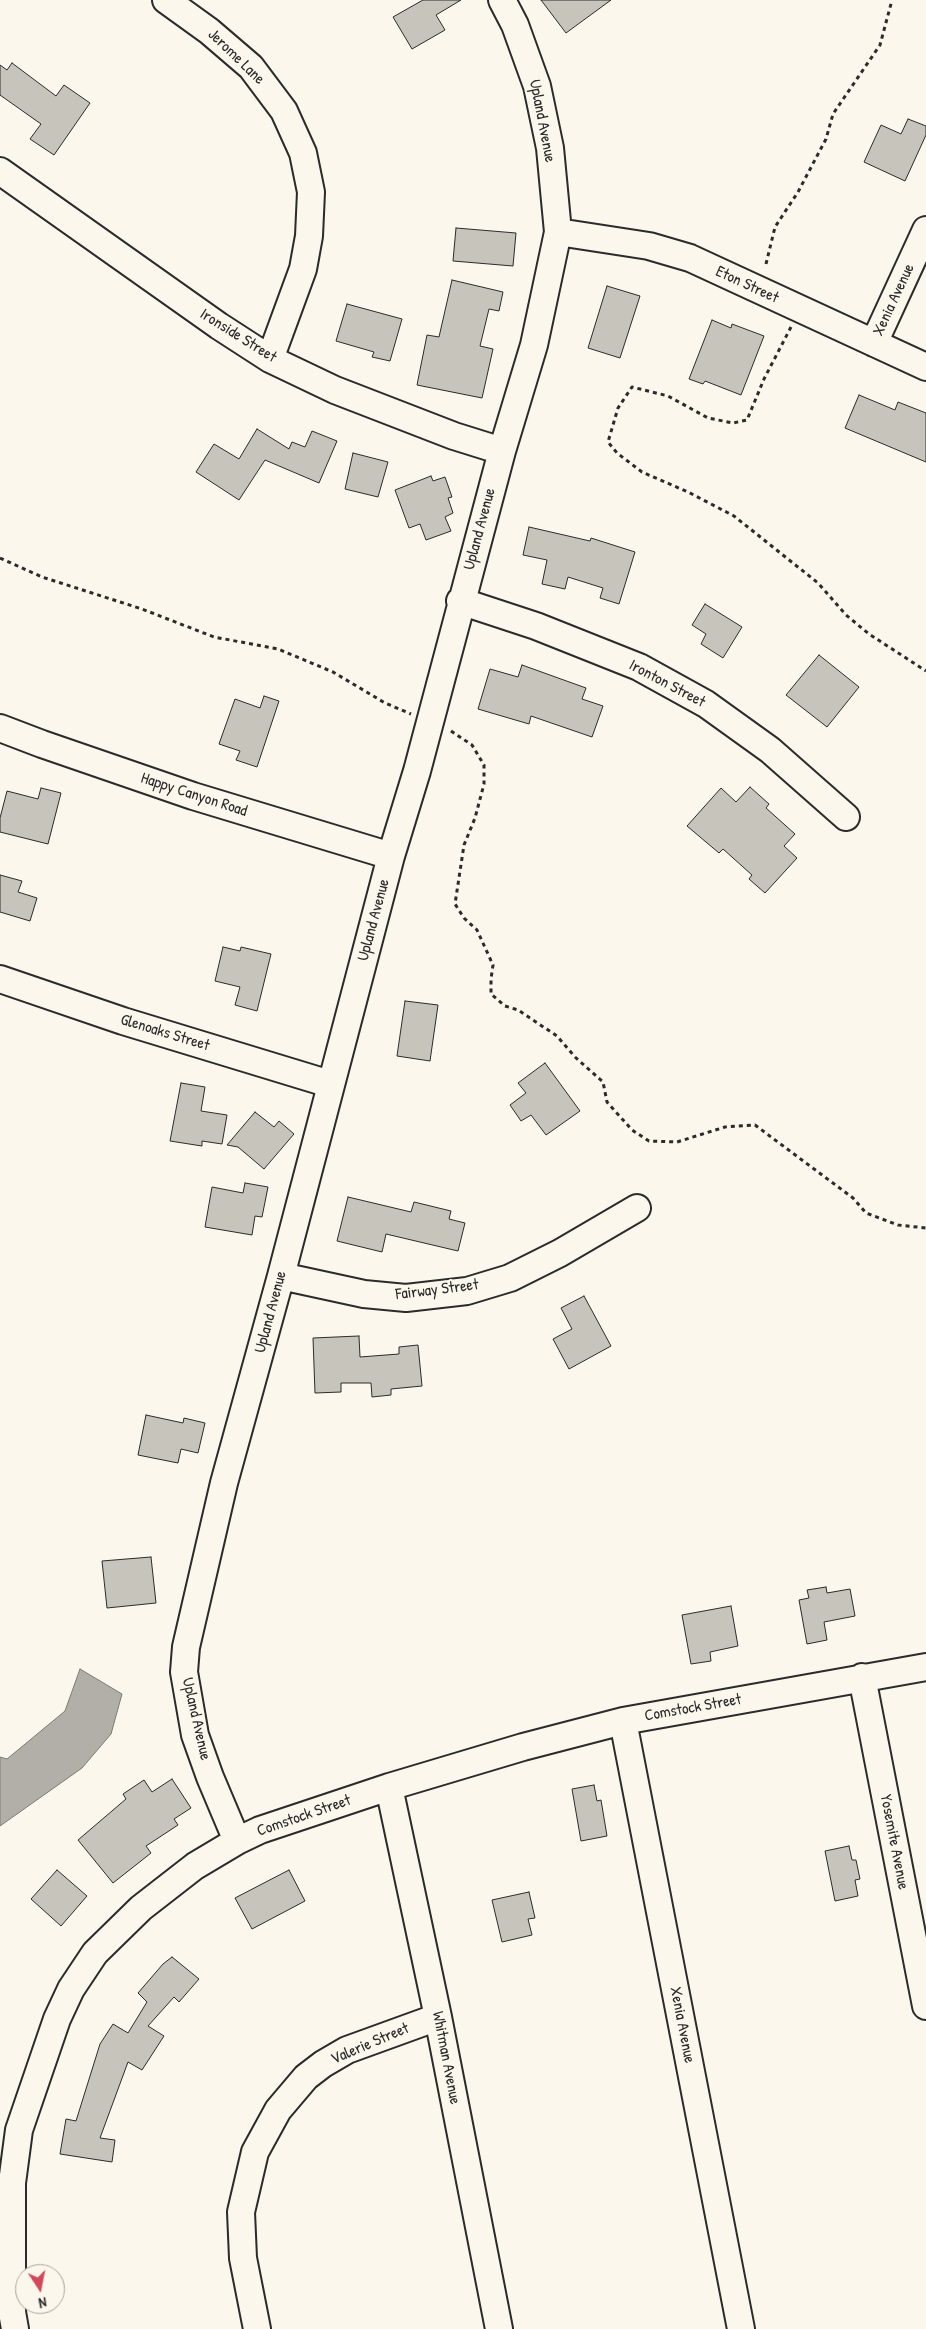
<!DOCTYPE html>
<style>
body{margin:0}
#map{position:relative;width:926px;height:2329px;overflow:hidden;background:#fbf7ec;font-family:"Patrick Hand",sans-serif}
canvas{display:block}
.north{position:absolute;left:15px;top:2264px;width:50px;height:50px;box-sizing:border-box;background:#fbf7ec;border:1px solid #a8a59f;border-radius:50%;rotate:169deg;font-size:14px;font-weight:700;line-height:20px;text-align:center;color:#2b2b2b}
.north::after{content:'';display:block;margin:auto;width:18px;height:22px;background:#d1495b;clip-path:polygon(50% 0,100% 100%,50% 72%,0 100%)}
</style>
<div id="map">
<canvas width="926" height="2329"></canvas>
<div class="north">N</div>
</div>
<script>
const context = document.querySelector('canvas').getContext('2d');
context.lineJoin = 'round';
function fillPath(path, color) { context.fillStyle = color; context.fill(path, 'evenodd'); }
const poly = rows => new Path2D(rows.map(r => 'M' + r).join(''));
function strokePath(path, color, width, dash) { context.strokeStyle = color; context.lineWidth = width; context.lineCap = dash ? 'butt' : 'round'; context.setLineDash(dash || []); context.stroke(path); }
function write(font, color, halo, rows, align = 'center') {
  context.font = font + ' "Patrick Hand",sans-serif'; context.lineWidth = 4; context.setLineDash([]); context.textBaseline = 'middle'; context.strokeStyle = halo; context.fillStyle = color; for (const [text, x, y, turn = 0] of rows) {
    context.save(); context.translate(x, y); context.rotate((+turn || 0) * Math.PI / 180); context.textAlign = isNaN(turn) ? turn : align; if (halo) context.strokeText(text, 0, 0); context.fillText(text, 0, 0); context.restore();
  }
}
const water = poly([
 [80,1669,122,1694,111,1734,82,1768,0,1826,0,1757,7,1759,65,1711,80,1669]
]);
fillPath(water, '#b1afa7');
strokePath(water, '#7b7a75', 1);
const building = poly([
 [423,0,461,0,436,15,445,30,412,49,393,17,423,0],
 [541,0,611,0,566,33,541,0],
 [12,63,56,96,64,85,90,103,54,155,30,139,41,124,0,95,0,65,7,70,12,63],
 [908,119,926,126,926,135,905,181,864,162,881,125,901,134,908,119],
 [456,228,516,233,513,266,453,261,456,228],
 [452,280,503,292,499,311,489,309,480,346,493,349,482,398,417,385,427,335,439,337,452,280],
 [607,286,640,296,620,358,588,348,607,286],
 [347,304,402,319,390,361,372,357,374,352,336,341,347,304],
 [712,320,731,328,732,324,764,336,741,395,705,381,703,384,689,379,712,320],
 [859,395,895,410,898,402,926,413,926,462,845,428,859,395],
 [257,429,289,449,292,442,305,447,312,431,337,441,319,483,265,460,239,500,196,472,214,444,239,459,257,429],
 [353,453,388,462,378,497,345,489,353,453],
 [431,476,433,481,445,477,452,497,448,498,453,513,445,517,451,531,426,540,420,524,409,528,395,490,431,476],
 [529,527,590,541,591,538,635,552,619,604,600,598,603,588,568,577,565,589,542,584,547,560,523,555,529,527],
 [705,604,742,627,723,658,701,644,706,634,692,625,705,604],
 [819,655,859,687,827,727,786,695,819,655],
 [522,665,586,688,582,699,603,706,592,737,531,716,529,724,478,709,490,669,518,677,522,665],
 [264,696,279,701,257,767,236,760,240,751,219,744,235,699,260,708,264,696],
 [750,787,769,804,766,808,795,834,784,846,797,858,765,893,749,879,752,875,723,849,719,853,687,826,721,788,736,802,750,787],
 [41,788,61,793,48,844,0,832,0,818,7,791,38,799,41,788],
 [0,875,22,881,18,892,37,898,30,921,0,912,0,875],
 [223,947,240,951,241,947,271,954,257,1011,235,1005,240,987,215,981,223,947],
 [405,1001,438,1005,430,1061,397,1056,405,1001],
 [545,1063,580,1111,546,1135,531,1115,521,1121,510,1105,526,1093,518,1083,545,1063],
 [181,1083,205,1087,201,1111,227,1115,222,1144,202,1141,202,1146,170,1141,181,1083],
 [255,1112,274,1127,279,1121,294,1134,264,1169,238,1147,227,1145,255,1112],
 [245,1183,268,1187,262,1217,255,1216,252,1235,205,1227,212,1187,243,1193,245,1183],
 [348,1197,411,1212,414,1202,451,1211,449,1219,465,1223,458,1251,386,1234,382,1252,337,1241,348,1197],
 [584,1296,611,1346,569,1369,553,1339,572,1329,561,1308,584,1296],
 [359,1336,360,1357,399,1354,399,1347,418,1345,422,1386,391,1389,391,1395,372,1397,371,1383,341,1383,341,1392,315,1393,313,1338,359,1336],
 [146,1415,183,1423,184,1418,205,1423,198,1453,181,1449,178,1463,138,1455,146,1415],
 [151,1557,156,1603,107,1608,102,1561,151,1557],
 [826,1587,827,1593,850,1589,855,1616,824,1622,827,1640,807,1644,799,1600,809,1598,807,1590,826,1587],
 [731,1606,738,1646,710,1652,711,1661,691,1664,682,1615,731,1606],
 [172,1779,191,1808,174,1819,178,1825,146,1846,151,1853,113,1883,78,1840,126,1799,123,1794,144,1780,152,1792,172,1779],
 [594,1785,597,1801,601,1800,607,1836,581,1841,572,1789,594,1785],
 [849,1846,852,1860,856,1860,860,1879,855,1880,858,1896,835,1901,825,1851,849,1846],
 [57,1870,87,1896,61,1926,31,1899,57,1870],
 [289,1870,305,1901,252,1929,235,1898,289,1870],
 [529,1892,535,1918,528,1919,532,1935,502,1942,492,1900,529,1892],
 [172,1957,199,1979,179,2002,174,1997,148,2026,164,2036,142,2070,128,2062,100,2138,115,2140,112,2162,60,2154,66,2119,76,2121,100,2044,113,2024,128,2033,147,2002,138,1993,163,1964,172,1957]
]);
fillPath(building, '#c7c4bc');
strokePath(building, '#2b2b2b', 1);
const minor = poly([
 [166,0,209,31,251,67,284,111,303,153,311,192,309,236,303,269,270,359],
 [0,171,219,326,270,359,335,390,454,436,502,451],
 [558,232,649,246,690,258,926,367],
 [874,343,926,230],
 [460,601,536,626,639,667,706,704,770,750,846,817],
 [0,728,42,744,193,796,391,856],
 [0,979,123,1021,330,1084],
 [281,1276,364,1294,406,1298,467,1291,510,1278,560,1253,637,1208],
 [862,1677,926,2006],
 [623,1721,741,2329],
 [389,1787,438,2017,499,2329],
 [237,1841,210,1777,195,1735,184,1672,186,1647,224,1483,281,1276,391,856,417,771,502,451,534,345,558,232,550,148,537,86,515,25,502,0],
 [15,2329,12,2312,12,2183,19,2130,57,2019,71,1989,95,1953,141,1908,195,1866,237,1841,260,1830,389,1787,523,1747,623,1721,926,1667],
 [257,2329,243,2258,241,2212,255,2152,278,2110,306,2077,323,2064,347,2050,438,2017]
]);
strokePath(minor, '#2b2b2b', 30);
strokePath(poly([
 [766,264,775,227,798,192,826,139,833,114,880,45,892,0],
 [791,327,764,379,747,420,733,423,708,418,668,396,632,387,618,408,608,442,617,453,642,472,688,492,734,516,818,583,846,615,869,634,926,671],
 [0,558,42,577,142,609,214,637,278,649,333,672,385,703,411,714],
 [451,731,472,745,484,765,484,784,475,818,464,845,455,904,464,918,477,930,493,965,491,979,491,994,505,1006,518,1010,557,1036,575,1057,603,1082,607,1102,632,1130,649,1141,677,1142,725,1127,755,1125,853,1198,866,1213,898,1225,926,1228]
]), '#2b2b2b', 3, [4, 4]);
strokePath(minor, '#fbf7ec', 26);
write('16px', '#2b2b2b', '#fbf7ec', [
 ["Jerome Lane",236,57,44],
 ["Upland Avenue",542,121,79],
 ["Eton Street",747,285,25],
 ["Xenia Avenue",894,300,-65],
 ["Ironside Street",238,336,32],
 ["Upland Avenue",480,529,-75],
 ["Ironton Street",667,684,28],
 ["Happy Canyon Road",194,795,18],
 ["Upland Avenue",374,920,-75],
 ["Glenoaks Street",165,1033,17],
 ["Fairway Street",437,1290,-7],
 ["Upland Avenue",271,1312,-75],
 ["Comstock Street",693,1708,-10],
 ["Upland Avenue",196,1719,77],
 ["Comstock Street",304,1816,-19],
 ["Yosemite Avenue",894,1842,79],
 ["Xenia Avenue",682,2025,79],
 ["Valerie Street",370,2044,-23],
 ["Whitman Avenue",446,2058,79]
]);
</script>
